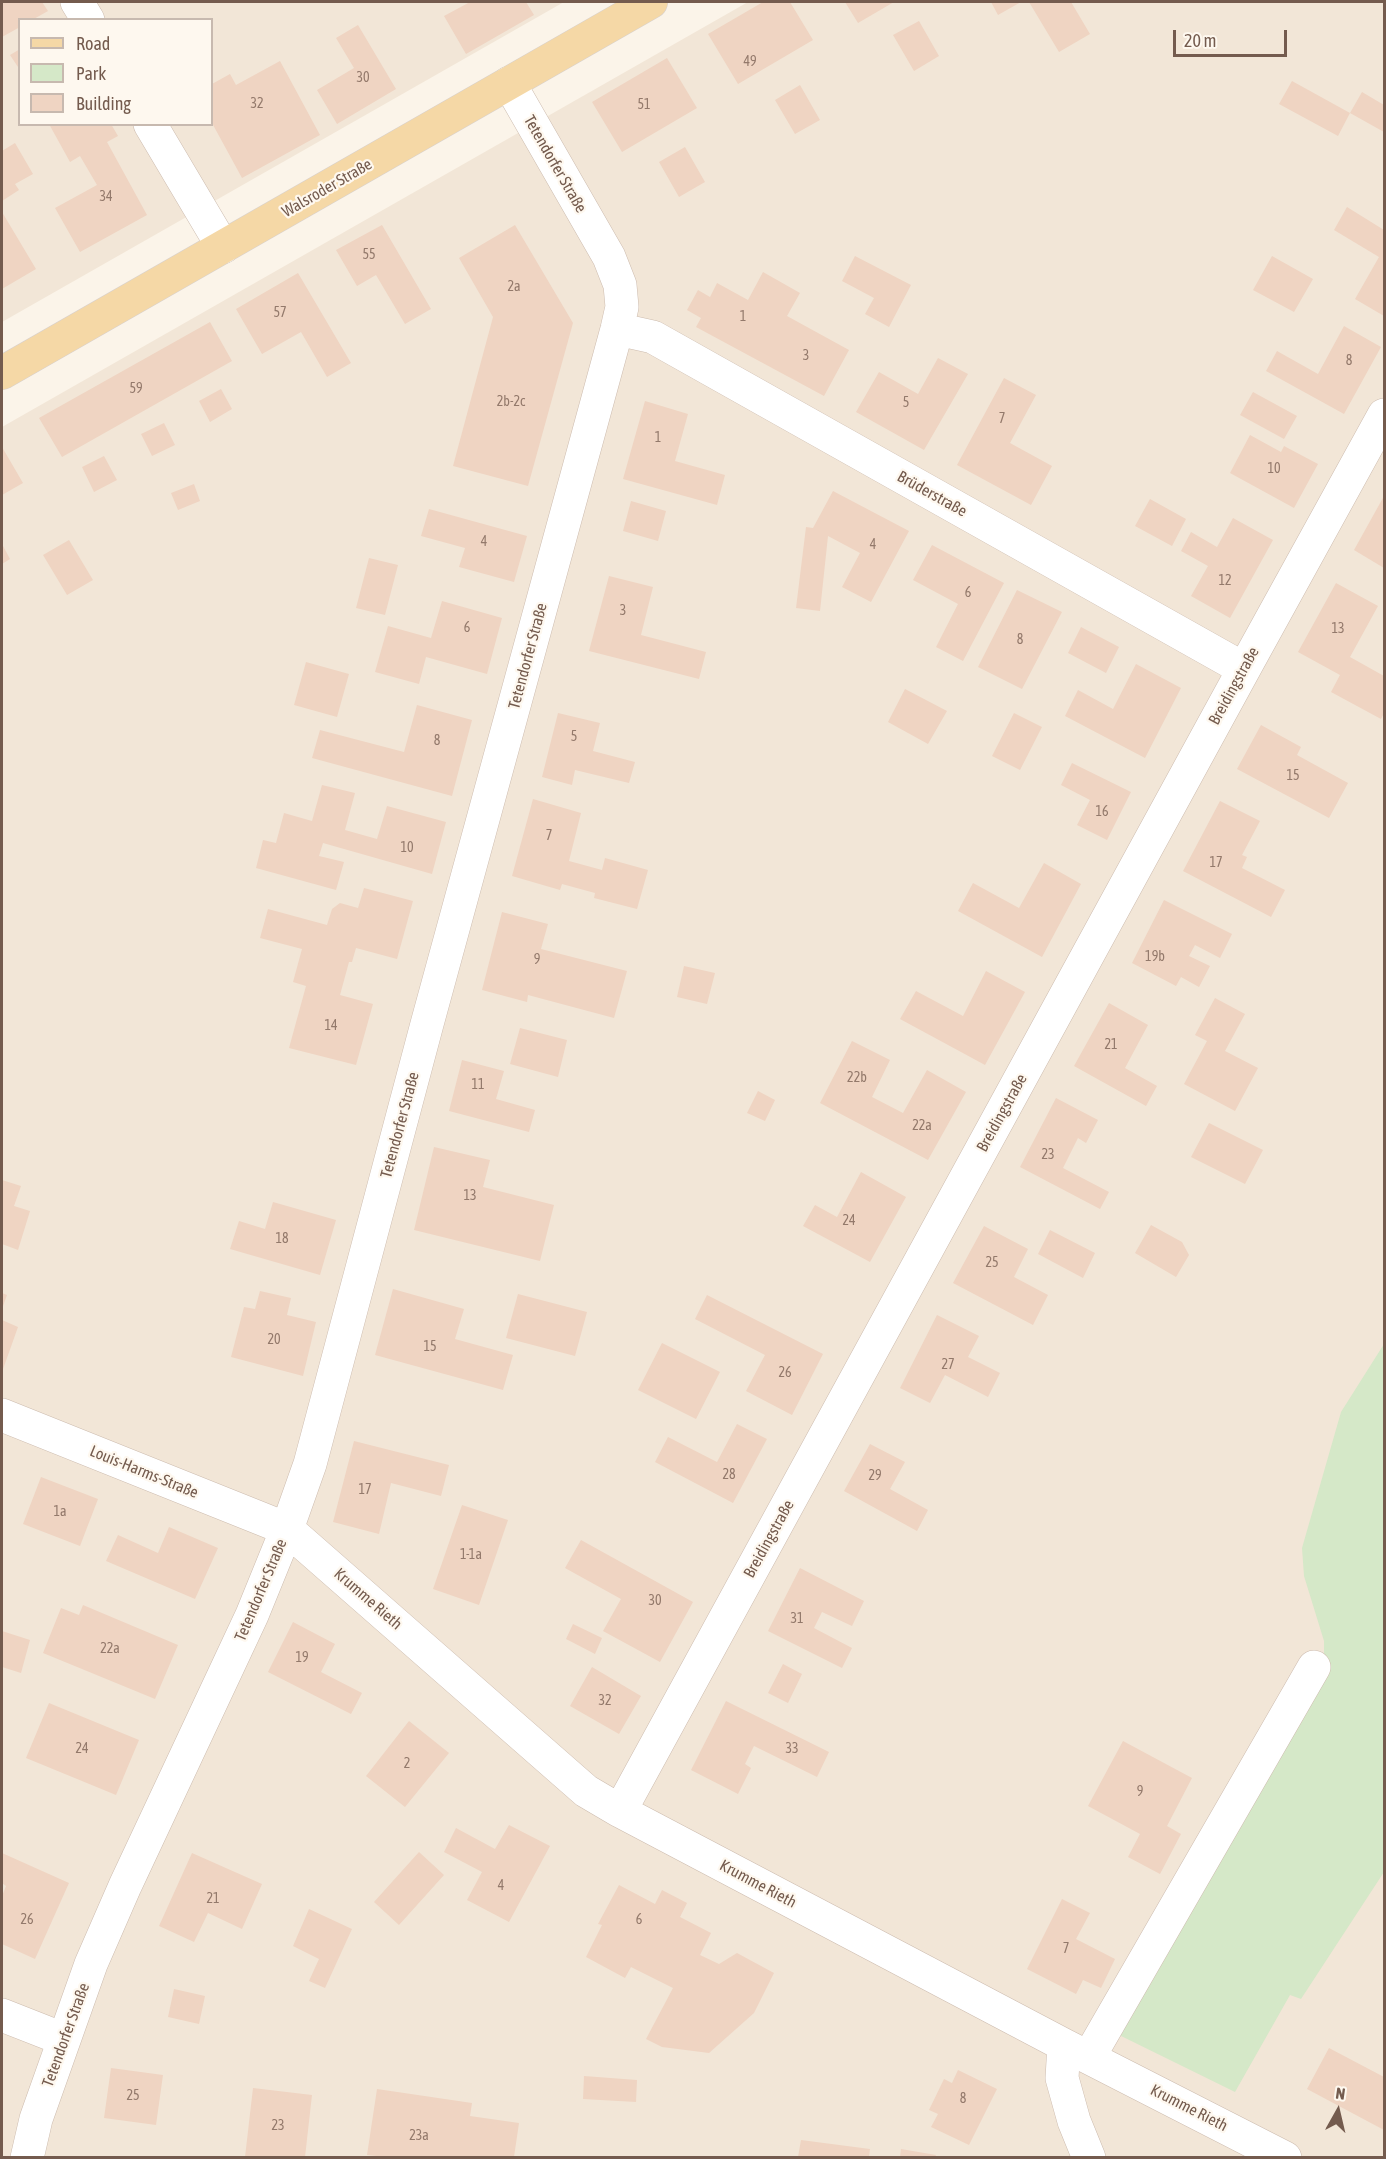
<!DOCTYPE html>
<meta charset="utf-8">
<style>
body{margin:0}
#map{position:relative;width:1386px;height:2159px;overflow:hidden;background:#fbf4e9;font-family:"Asap Condensed",sans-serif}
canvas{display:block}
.frame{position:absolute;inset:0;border:3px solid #745b4e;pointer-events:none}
.legend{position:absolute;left:18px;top:18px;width:195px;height:108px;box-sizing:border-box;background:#fef8ef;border:2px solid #c7b9af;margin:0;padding:8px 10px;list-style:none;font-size:18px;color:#745b4e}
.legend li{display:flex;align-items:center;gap:12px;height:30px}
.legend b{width:30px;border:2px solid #c7b9af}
.north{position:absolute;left:1308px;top:2081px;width:60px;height:60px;-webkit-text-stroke:4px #fef8ef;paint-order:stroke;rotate:8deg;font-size:16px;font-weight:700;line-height:24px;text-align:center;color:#745b4e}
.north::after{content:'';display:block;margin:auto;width:21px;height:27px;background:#745b4e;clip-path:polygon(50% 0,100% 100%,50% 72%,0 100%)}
.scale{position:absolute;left:1173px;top:30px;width:114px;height:27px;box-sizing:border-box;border:3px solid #745b4e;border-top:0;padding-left:8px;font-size:18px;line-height:21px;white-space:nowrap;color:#745b4e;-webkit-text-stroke:4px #fef8ef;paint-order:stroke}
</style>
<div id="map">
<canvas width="1386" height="2159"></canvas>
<div class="frame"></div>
<ul class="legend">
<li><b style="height:8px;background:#f5d8a6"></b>Road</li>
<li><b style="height:16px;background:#d5e8c8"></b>Park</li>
<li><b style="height:16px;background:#efd4c2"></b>Building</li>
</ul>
<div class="north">N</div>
<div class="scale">20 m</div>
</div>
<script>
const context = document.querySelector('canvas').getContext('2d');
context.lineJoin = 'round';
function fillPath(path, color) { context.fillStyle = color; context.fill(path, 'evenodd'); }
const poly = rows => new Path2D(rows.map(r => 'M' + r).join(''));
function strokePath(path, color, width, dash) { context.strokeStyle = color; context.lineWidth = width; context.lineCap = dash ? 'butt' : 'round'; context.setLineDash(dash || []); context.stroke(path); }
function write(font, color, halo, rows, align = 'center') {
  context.font = font + ' "Asap Condensed",sans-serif'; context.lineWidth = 4.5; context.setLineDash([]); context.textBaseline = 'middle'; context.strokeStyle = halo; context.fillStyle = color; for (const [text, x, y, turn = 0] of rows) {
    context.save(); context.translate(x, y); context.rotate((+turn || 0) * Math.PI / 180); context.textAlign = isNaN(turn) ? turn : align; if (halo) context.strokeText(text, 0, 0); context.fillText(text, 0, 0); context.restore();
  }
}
fillPath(poly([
 [2,2,564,2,2,322],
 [20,20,212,20,212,124,20,124],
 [748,2,1384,2,1384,2157,2,2157,2,427]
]), '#f2e6d7');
fillPath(poly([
 [1384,1344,1384,1872,1301,1999,1290,1995,1235,2092,1117,2034,1324,1660,1324,1641,1304,1576,1302,1548,1341,1412]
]), '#d5e8c8');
fillPath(poly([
 [2,2,42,2,48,11,32,20,20,20,20,27,2,37],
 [470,2,526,2,534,15,466,54,444,16],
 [763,2,790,2,813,40,738,84,708,34],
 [845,2,894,2,858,23],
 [991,2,1021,2,998,15],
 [1029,2,1071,2,1090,34,1059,52],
 [919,21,939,56,914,71,893,35],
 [358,25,396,89,337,124,317,90,354,68,336,38],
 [20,49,20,70,10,55],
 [667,58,697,108,622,152,592,102],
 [280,61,320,135,242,178,212,123,212,84,230,74,236,85],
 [1292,81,1350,113,1338,136,1279,104],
 [800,85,820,120,795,134,775,100],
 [1362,92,1384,105,1384,132,1350,113],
 [49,124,111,124,118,136,107,142,147,215,80,252,55,208,97,185,80,156,70,162],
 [15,143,33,174,15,184,19,190,2,201,2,151],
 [685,147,705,182,679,197,659,162],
 [1347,207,1384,230,1384,316,1355,299,1379,257,1334,230],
 [2,212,36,269,2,289],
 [382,225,431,309,405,324,376,275,357,286,336,250],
 [515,225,573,323,528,486,453,466,493,317,459,258],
 [855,256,911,285,889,327,865,314,874,298,842,281],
 [1272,256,1313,279,1294,312,1253,290],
 [763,272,800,293,787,316,849,350,824,396,696,327,701,318,687,310,698,290,710,297,717,283,748,300],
 [298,273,351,363,327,377,301,332,262,354,236,309],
 [210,322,232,361,62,457,39,418],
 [1344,326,1381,347,1344,414,1266,371,1277,351,1318,374],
 [938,358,968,374,924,450,856,412,879,372,918,394],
 [1004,378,1036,395,1010,443,1052,466,1031,505,957,465],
 [221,389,232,409,210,422,199,401],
 [1253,392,1297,416,1284,439,1240,415],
 [645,401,688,414,675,461,725,475,717,505,623,479],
 [164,423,175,445,152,456,141,434],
 [1250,435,1281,452,1284,446,1318,464,1294,508,1230,473],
 [2,447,23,483,2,495],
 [104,456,117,480,94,492,82,467],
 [194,484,200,501,178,510,171,493],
 [833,491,909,531,871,602,842,587,860,553,828,536,820,611,796,608,806,527,813,528],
 [1384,496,1384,568,1354,550],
 [1150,499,1186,519,1172,546,1135,526],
 [631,501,666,511,658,541,623,531],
 [429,509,527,536,514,582,459,567,465,548,421,536],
 [1233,518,1273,540,1230,618,1191,596,1208,566,1181,551,1191,532,1217,547],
 [69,540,93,580,67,595,43,555],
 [2,544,10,559,2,564],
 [932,545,1004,583,963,661,936,647,958,604,913,580],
 [369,558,398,565,385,615,356,608],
 [609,576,653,587,641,635,706,652,699,679,589,651],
 [1336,583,1378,606,1350,657,1384,676,1384,713,1381,719,1331,692,1340,675,1298,652],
 [1017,590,1062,612,1022,689,978,667],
 [442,601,502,618,487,674,426,657,419,684,375,672,388,626,431,638],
 [1081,627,1119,647,1106,673,1068,653],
 [306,662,349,674,337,717,294,705],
 [1136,664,1181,688,1145,758,1065,716,1078,690,1113,709],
 [905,689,947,711,928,744,888,722],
 [417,705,472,720,452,796,312,758,320,730,404,752],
 [558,713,600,723,593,751,635,762,629,783,575,770,572,785,542,777],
 [1014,713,1042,727,1020,770,992,756],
 [1261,725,1301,747,1297,755,1348,783,1329,818,1237,769],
 [1072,763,1131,792,1107,840,1077,825,1090,800,1061,785],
 [322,785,355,793,345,830,377,839,387,806,446,822,432,874,323,843,319,856,344,862,336,890,256,868,263,840,276,843,284,813,312,821],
 [533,799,581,813,569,861,602,870,605,858,648,870,637,909,594,898,595,893,562,884,560,890,512,876],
 [1220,801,1260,821,1242,855,1247,857,1242,868,1285,890,1271,917,1183,871],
 [1044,863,1081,884,1042,957,958,911,973,883,1019,908],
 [364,888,413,901,397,959,356,948,352,962,349,962,340,995,373,1004,356,1065,289,1048,306,986,293,982,302,949,260,938,268,909,327,925,332,909,340,903,358,908],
 [1164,900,1232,934,1220,958,1195,945,1189,956,1210,966,1199,987,1181,977,1176,986,1132,963],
 [502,912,548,924,541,949,627,971,614,1018,528,995,527,1002,482,990],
 [684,966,715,973,707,1004,677,997],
 [986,971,1025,992,985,1065,900,1019,916,991,963,1016],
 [1215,998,1245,1014,1225,1051,1258,1068,1235,1111,1184,1084,1207,1041,1195,1035],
 [1109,1003,1148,1025,1125,1068,1157,1086,1146,1106,1074,1066],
 [520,1028,567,1040,558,1077,510,1064],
 [852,1041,890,1060,872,1097,903,1113,927,1070,966,1092,928,1160,820,1103],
 [462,1060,504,1071,496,1099,535,1110,529,1132,449,1111],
 [758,1091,775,1100,765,1121,747,1113],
 [1056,1098,1098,1120,1086,1143,1078,1138,1063,1168,1109,1192,1100,1209,1020,1167],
 [1209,1123,1263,1150,1245,1184,1191,1157],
 [434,1147,490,1160,483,1187,554,1205,540,1261,414,1230],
 [861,1172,906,1197,870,1262,803,1226,815,1205,837,1217],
 [2,1180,21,1186,14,1206,30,1211,18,1250,2,1244],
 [273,1202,336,1220,320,1275,230,1249,239,1221,265,1229],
 [1151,1225,1182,1242,1189,1255,1176,1277,1135,1253],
 [984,1226,1028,1249,1014,1277,1048,1295,1033,1325,953,1283],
 [1050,1230,1095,1253,1083,1278,1038,1254],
 [393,1289,464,1309,455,1339,513,1355,503,1390,375,1355],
 [260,1291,291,1298,287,1315,316,1322,303,1376,231,1357,244,1307,255,1309],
 [2,1293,7,1295,2,1309],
 [518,1294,587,1312,575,1356,506,1338],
 [707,1295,823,1354,792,1415,746,1391,765,1355,695,1319],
 [937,1315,979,1336,968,1357,1000,1373,988,1397,945,1375,930,1403,900,1388],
 [2,1320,18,1327,2,1372],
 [662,1343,720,1372,696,1419,638,1390],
 [737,1424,767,1439,733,1503,655,1462,668,1437,717,1462],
 [354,1441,449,1465,441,1496,391,1483,379,1534,333,1522],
 [870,1444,905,1462,890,1489,928,1510,917,1531,844,1491],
 [41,1477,98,1499,80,1546,23,1524],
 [462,1505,508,1520,479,1605,433,1589],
 [169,1527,218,1548,195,1599,106,1561,118,1535,158,1553],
 [581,1540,693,1602,660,1662,603,1631,621,1599,565,1568],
 [800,1568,864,1601,852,1626,822,1612,814,1628,852,1648,842,1668,768,1631],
 [83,1605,178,1645,155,1699,43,1653,61,1608,79,1615],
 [293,1622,335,1644,321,1672,362,1693,351,1714,268,1672],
 [573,1624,602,1638,595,1654,566,1639],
 [2,1631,30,1640,21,1673,2,1667],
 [783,1664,802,1674,788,1703,768,1693],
 [592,1667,641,1696,619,1734,570,1706],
 [726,1701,829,1752,817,1777,754,1746,745,1764,751,1768,738,1794,691,1770],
 [49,1703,139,1740,116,1795,26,1758],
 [409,1721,449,1753,405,1807,366,1776],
 [1123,1741,1192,1778,1167,1826,1181,1834,1160,1874,1128,1857,1140,1834,1088,1806],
 [509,1825,550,1846,509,1922,467,1900,482,1872,444,1852,456,1828,495,1849],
 [419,1852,444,1875,399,1925,374,1902],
 [2,1853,69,1883,35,1959,2,1944,2,1896,6,1886,2,1883],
 [192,1853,262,1884,242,1929,208,1913,194,1942,159,1926],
 [619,1885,655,1904,662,1890,687,1903,680,1917,711,1933,700,1955,719,1964,737,1953,774,1973,754,2013,709,2053,662,2047,646,2039,673,1988,631,1967,625,1978,586,1957,602,1925,598,1924],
 [1062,1899,1090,1913,1076,1939,1115,1959,1101,1988,1083,1980,1076,1994,1027,1969],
 [309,1909,352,1929,325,1988,309,1981,319,1959,293,1946],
 [174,1989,205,1996,199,2024,168,2017],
 [1329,2048,1384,2077,1384,2130,1307,2089],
 [111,2068,163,2075,156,2125,104,2118],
 [958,2070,997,2089,969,2145,931,2127,938,2114,929,2110,944,2079,952,2083],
 [584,2076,637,2080,636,2102,583,2099],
 [253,2088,312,2095,305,2157,245,2157],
 [377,2089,472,2103,470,2116,519,2123,514,2157,386,2157,367,2155],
 [801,2140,870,2149,869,2157,798,2157],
 [901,2149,936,2155,935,2157,900,2157]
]), '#efd4c2');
const minor = poly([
 [77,2,88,20],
 [150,124,223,247],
 [617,329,653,337,1244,669],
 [2,1415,287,1529,586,1791,620,1811,1064,2045,1285,2158],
 [620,1811,1244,669,1384,415],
 [2,2015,63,2039],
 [1064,2045,1062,2078,1074,2121,1089,2158],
 [1089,2057,1314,1667],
 [27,2158,36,2119,91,1964,125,1886,252,1615,287,1529,310,1464,427,1024,617,329,622,307,620,285,609,257,509,83]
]);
const major = poly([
 [2,373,651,2]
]);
strokePath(minor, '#cdbcaf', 34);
strokePath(major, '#d8d1cd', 34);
strokePath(minor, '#fff', 33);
strokePath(major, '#f5d8a6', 33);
write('14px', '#93796b', null, [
 ["49",750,62],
 ["30",363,78],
 ["32",257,104],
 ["51",644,105],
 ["34",106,197],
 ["55",369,255],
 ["2a",514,287],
 ["57",280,313],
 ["1",743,317],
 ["3",806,356],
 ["8",1349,361],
 ["59",136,389],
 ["2b-2c",511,402],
 ["5",906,403],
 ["7",1002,419],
 ["1",658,438],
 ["10",1274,469],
 ["4",484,542],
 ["4",873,545],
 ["12",1225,581],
 ["6",968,593],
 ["3",623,611],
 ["6",467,628],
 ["13",1338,629],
 ["8",1020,640],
 ["5",574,737],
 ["8",437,741],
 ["15",1293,776],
 ["16",1102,812],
 ["7",549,836],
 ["10",407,848],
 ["17",1216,863],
 ["19b",1155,957],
 ["9",537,960],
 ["14",331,1026],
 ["21",1111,1045],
 ["22b",857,1078],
 ["11",478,1085],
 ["22a",922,1126],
 ["23",1048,1155],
 ["13",470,1196],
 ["24",849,1221],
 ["18",282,1239],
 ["25",992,1263],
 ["20",274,1340],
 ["15",430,1347],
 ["27",948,1365],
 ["26",785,1373],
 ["28",729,1475],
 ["29",875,1476],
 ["17",365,1490],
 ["1a",60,1512],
 ["1-1a",471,1555],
 ["30",655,1601],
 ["31",797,1619],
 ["22a",110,1649],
 ["19",302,1658],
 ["32",605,1701],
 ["24",82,1749],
 ["33",792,1749],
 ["2",407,1764],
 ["9",1140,1792],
 ["4",501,1886],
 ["21",213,1899],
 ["26",27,1920],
 ["6",639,1920],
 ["7",1066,1949],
 ["25",133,2096],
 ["8",963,2099],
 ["23",278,2126],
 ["23a",419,2136]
]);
write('16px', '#745b4e', '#fef8ef', [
 ["Tetendorfer Straße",555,164,60],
 ["Walsroder Straße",327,188,-30],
 ["Brüderstraße",932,494,29],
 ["Tetendorfer Straße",528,656,-75],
 ["Breidingstraße",1234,686,-61],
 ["Breidingstraße",1002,1113,-61],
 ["Tetendorfer Straße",400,1125,-75],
 ["Louis-Harms-Straße",144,1472,22],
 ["Breidingstraße",769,1539,-61],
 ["Tetendorfer Straße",261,1590,-67],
 ["Krumme Rieth",368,1599,41],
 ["Krumme Rieth",758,1884,28],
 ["Tetendorfer Straße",66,2035,-70],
 ["Krumme Rieth",1189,2108,27]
]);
</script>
